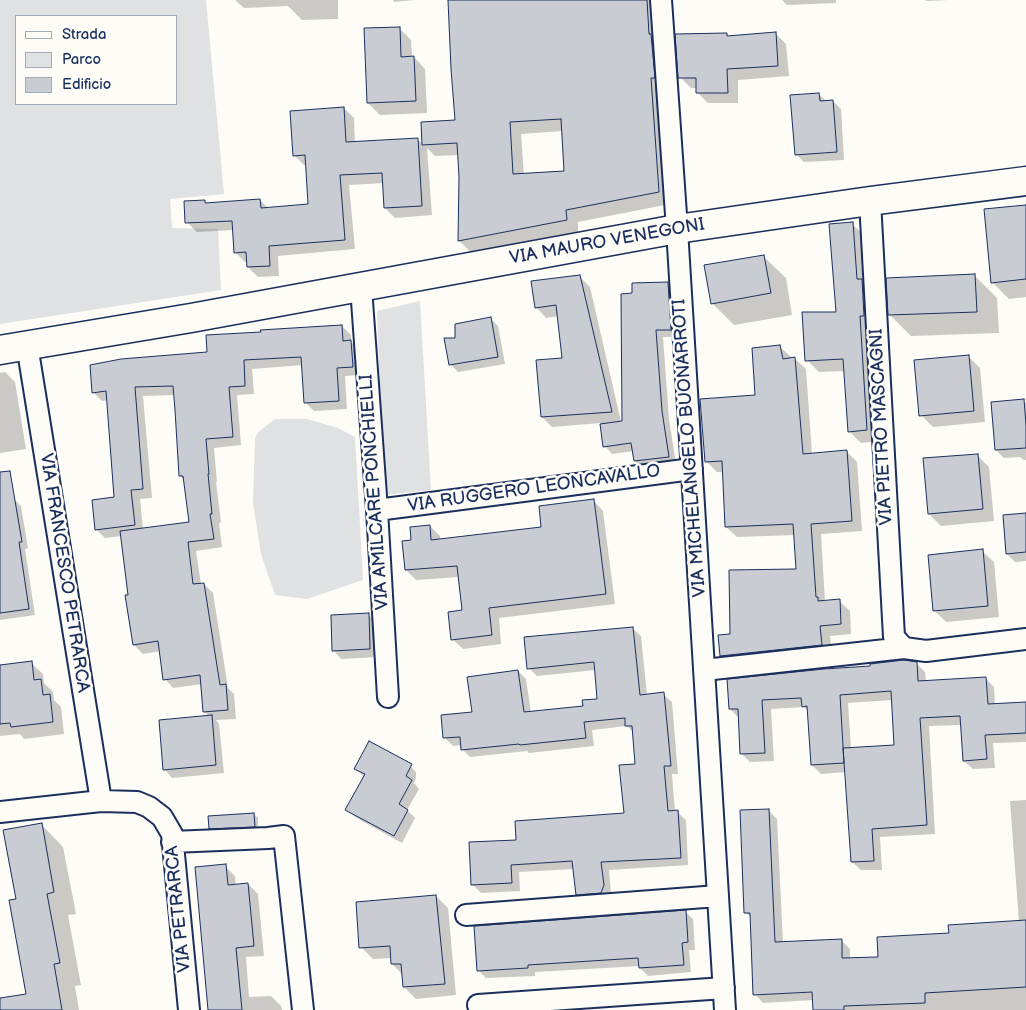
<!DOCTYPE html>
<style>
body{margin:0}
#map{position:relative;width:1026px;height:1010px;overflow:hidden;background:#fdfcf7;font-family:"Balsamiq Sans",sans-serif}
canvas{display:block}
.legend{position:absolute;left:15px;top:15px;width:162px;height:90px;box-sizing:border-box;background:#fdfcf7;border:1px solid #a3aaba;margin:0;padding:6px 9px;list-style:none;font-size:15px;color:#1b2f5e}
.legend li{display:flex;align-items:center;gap:10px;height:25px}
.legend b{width:25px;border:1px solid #a3aaba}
</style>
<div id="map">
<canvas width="1026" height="1010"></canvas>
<ul class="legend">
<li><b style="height:6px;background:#fdfcf7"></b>Strada</li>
<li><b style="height:14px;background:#e0e1e3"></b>Parco</li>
<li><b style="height:14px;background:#c9ccd3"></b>Edificio</li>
</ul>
</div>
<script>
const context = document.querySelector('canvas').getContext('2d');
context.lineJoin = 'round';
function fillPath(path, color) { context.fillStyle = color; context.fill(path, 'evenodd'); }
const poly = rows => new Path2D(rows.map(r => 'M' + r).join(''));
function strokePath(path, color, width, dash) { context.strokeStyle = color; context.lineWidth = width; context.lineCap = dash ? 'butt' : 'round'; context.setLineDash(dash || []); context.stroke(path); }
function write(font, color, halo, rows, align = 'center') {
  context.font = font + ' "Balsamiq Sans",sans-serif'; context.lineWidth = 5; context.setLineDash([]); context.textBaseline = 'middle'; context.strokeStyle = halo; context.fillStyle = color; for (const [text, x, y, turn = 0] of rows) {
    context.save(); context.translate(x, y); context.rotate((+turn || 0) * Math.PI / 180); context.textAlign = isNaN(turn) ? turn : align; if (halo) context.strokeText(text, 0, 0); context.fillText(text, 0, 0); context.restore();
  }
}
fillPath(poly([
 [0,0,206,0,224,194,170,199,172,228,218,229,221,290,0,324],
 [176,16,176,104,16,104,16,16],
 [420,301,431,490,384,495,377,311],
 [275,419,307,419,338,428,355,437,363,580,307,599,275,595,261,554,253,503,255,438,258,432]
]), '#e0e1e3');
fillPath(poly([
 [235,0,338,0,338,19,302,20,288,6,244,8],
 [393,0,415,0,394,2],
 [449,0,658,0,670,204,578,222,578,232,471,252,459,241,461,177,459,155,435,156,427,148,432,215,395,218,385,208,384,183,349,185,355,249,278,256,279,276,258,277,248,267,248,262,245,262,235,252,234,230,197,232,187,222,204,202,207,204,260,200,268,208,309,205,307,165,304,165,294,155,344,108,354,118,355,143,417,139,424,145,422,123,456,121],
 [563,131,566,172,524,175,521,134],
 [782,0,836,0,836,3,787,5],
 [925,0,949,0,927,1],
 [399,28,411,40,412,57,414,57,425,69,427,113,380,115,368,103],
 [775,33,786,44,789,76,738,80,738,103,708,103,697,92,697,88,691,88,680,77,726,34,729,37],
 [819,94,826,101,833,101,841,109,844,160,804,162,796,154],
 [1026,206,1026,297,1009,299,992,282],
 [852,224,864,235,878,441,861,443,849,431,845,371,819,372,807,360,837,313],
 [763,256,786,278,792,315,734,325,712,303],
 [975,276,997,298,999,333,911,336,889,314],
 [580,277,590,287,622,426,633,295,668,284,675,291,678,337,663,337,669,419,676,464,642,468,635,461,634,451,612,454,605,446,601,423,552,427,542,417,563,359,559,316,546,318,536,307],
 [491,319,498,326,505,364,458,372,450,364,456,340],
 [342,326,351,335,351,342,360,350,361,375,345,376,347,409,314,411,305,402,303,365,252,369,254,394,237,395,241,445,214,448,217,482,216,482,221,522,219,523,222,547,196,551,201,584,204,584,213,593,228,688,234,694,236,719,216,720,219,724,224,773,172,778,165,770,209,716,204,712,202,684,173,688,165,679,161,651,143,654,134,645,122,536,105,538,96,529,116,498,108,400,102,401,94,393,208,354,262,333],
 [175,395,180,476,184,480,190,524,143,529,140,499,152,498,143,396],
 [780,347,791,357,791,359,795,359,806,369,812,454,846,451,857,462,862,531,821,534,825,602,839,601,850,611,851,634,830,636,832,655,732,666,721,656,731,635,797,570,795,535,737,537,726,527,724,472,717,472,706,461,757,396],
 [968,356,980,368,985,422,933,427,921,415],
 [5,372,15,382,26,449,0,453,0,373],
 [1023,401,1026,403,1026,460,1024,460,1020,457,1004,458,996,450],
 [977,455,989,467,994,521,941,526,929,514,924,460],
 [14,499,21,506,28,548,25,549,35,615,0,620,0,501],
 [593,500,603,511,615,604,499,618,501,644,463,649,452,639,464,611,459,577,416,580,406,570,412,541,430,526,440,536,440,540,543,528],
 [1026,514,1026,561,1015,562,1007,554],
 [982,551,994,562,999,617,946,622,934,610],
 [368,614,376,622,378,657,341,659,334,651],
 [632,628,641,636,647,695,663,694,672,702,678,774,672,774,675,812,677,812,686,820,688,865,609,870,611,894,609,901,585,902,577,894,574,869,519,872,520,891,481,893,473,885,517,841,625,815,636,765,634,733,627,726,592,730,594,746,529,753,527,751,470,757,462,749,462,745,453,746,445,738,518,671,526,679,531,713,584,707,598,700,596,670,537,676,529,668],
 [31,663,43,674,44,683,53,692,54,700,61,707,64,734,24,739,20,734,0,736,0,666],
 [916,663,925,672,926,682,985,678,994,687,995,705,1026,703,1026,742,993,743,995,768,973,769,964,761,962,725,929,726,935,834,880,837,882,870,861,870,852,862,846,772,821,774,812,765,808,711,804,707,771,709,774,761,750,762,741,753,739,718,730,709,728,681],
 [893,700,896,746,851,749,848,703],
 [408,764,416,772,416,778,414,783,419,789,407,810,415,818,402,843,355,817,347,810,364,777,356,769],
 [1026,800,1026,1010,814,1010,814,1000,763,1003,755,994,752,918,745,912,769,811,777,819,783,943,841,940,850,949,850,959,879,958,950,935,1019,922,1010,801],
 [254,814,258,818,258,830,214,832,210,828],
 [41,824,63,847,76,914,68,915,81,985,75,986,79,1010,20,1010,27,995,17,900],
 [225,866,235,876,236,885,248,884,258,894,264,956,246,957,249,997,271,996,281,1006,282,1010,210,1010],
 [436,896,448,908,456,995,416,999,404,987,403,975,392,964,392,958,373,959,361,947],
 [685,912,693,919,695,950,689,950,691,972,648,976,640,968,640,966,535,972,535,976,486,978,479,971]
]), '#0003');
const building = poly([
 [448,0,647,0,649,34,651,34,655,78,651,78,659,192,566,210,567,220,458,241,459,177,457,143,422,145,421,122,455,120,451,69,448,0],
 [561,119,564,171,513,174,510,122,561,119],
 [400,27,401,57,414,56,416,101,367,103,364,28,400,27],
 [776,32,778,66,727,69,728,93,696,93,696,78,678,78,675,34,727,33,727,36,776,32],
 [819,93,820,101,833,100,837,152,795,155,790,95,819,93],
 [344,107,346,142,418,138,422,206,384,208,382,173,340,175,345,240,269,246,270,266,247,267,246,252,234,253,232,221,185,223,184,201,205,200,205,203,260,199,261,208,308,204,305,155,293,156,290,111,344,107],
 [1026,205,1026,279,991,283,984,209,1026,205],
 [853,222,857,279,862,279,864,316,860,316,867,430,848,432,843,359,805,361,802,312,836,312,829,224,853,222],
 [764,255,771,293,711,304,704,265,764,255],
 [975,274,977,312,888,315,886,278,975,274],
 [580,275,612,412,541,417,536,360,562,358,556,305,535,308,531,281,580,275],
 [668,282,671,330,656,330,662,411,669,457,634,461,631,443,603,447,600,424,622,421,621,294,632,293,632,283,668,282],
 [491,317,498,357,449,365,444,338,455,338,455,324,491,317],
 [342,325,343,341,351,340,353,367,337,368,339,401,304,403,301,357,244,360,245,386,229,387,233,437,206,439,209,474,208,474,212,514,210,514,214,539,188,542,193,584,204,583,220,685,226,684,228,710,203,712,200,675,163,680,158,641,133,645,125,595,128,595,120,531,189,522,183,476,179,476,175,410,173,386,135,387,143,489,131,490,135,525,95,530,92,500,114,497,106,391,92,393,90,365,121,359,207,352,206,335,261,332,260,330,342,325],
 [780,345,783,359,795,357,803,454,847,450,852,521,811,524,816,597,818,597,818,601,840,599,841,624,820,626,822,645,720,656,718,635,730,634,729,570,796,569,793,524,725,527,722,461,705,462,700,399,755,395,752,348,780,345],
 [969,355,974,411,919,416,914,360,969,355],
 [1024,399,1026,425,1026,448,995,450,991,402,1024,399],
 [978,454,983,509,928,514,923,458,978,454],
 [10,471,22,542,19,542,29,609,0,613,0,472,10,471],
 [594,499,606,594,489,608,492,635,451,640,448,612,462,610,457,566,405,570,402,541,411,540,410,527,430,525,431,540,541,527,539,506,594,499],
 [1026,513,1026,552,1006,554,1003,515,1026,513],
 [983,549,988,606,933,611,928,555,983,549],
 [369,613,370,649,332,651,331,615,369,613],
 [633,627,640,695,664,692,671,766,664,766,668,811,678,810,681,858,601,862,604,885,601,893,576,895,572,861,511,865,512,883,471,885,469,842,516,840,515,821,624,813,619,765,635,764,632,726,625,726,625,718,584,722,586,738,520,745,519,744,461,750,460,737,443,738,441,715,472,712,467,677,518,670,524,712,583,706,582,700,597,699,594,662,527,669,524,637,633,627],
 [904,660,917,662,918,681,986,677,988,704,1026,702,1026,733,985,735,987,759,963,761,960,716,920,718,927,825,872,829,874,861,851,862,843,748,894,745,891,691,840,695,844,763,811,765,807,706,802,707,801,698,762,700,765,753,740,754,738,709,729,709,727,679,824,669,870,666,870,664,904,660],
 [32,661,34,680,41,679,43,695,50,694,53,722,11,727,10,723,0,724,0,665,32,661],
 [212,715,216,765,163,770,159,720,212,715],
 [369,741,412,764,406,776,412,780,399,804,408,810,394,836,345,810,365,774,354,769,369,741],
 [769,809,775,942,842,939,842,958,878,957,877,937,949,933,948,925,1026,920,1026,987,925,993,925,1003,844,1006,844,1010,813,1010,812,992,753,995,750,913,744,913,740,810,769,809],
 [254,813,255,827,209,829,208,816,254,813],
 [42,823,54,892,47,894,60,963,54,964,62,1010,0,1010,0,998,26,994,9,900,16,899,3,830,42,823],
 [226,864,228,885,248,883,254,946,236,948,242,1010,208,1010,195,867,226,864],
 [436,895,445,984,403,987,401,964,391,964,390,946,359,948,356,902,436,895],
 [686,910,688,942,682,943,684,965,639,968,638,958,528,965,528,968,477,971,474,926,686,910]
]);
fillPath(building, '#c9ccd3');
strokePath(building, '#1b2f5e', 1);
const minor = poly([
 [661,0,677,229,725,1010],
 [870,201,894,637,904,648,926,651,1026,639],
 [361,287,377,510,388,697],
 [27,345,101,801],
 [377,510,692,469],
 [704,670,904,648],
 [0,812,101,801,137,802,149,807,162,817,172,834,189,1010],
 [172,842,268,838,284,836,303,1010],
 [466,915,718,896],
 [478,1005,724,988]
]);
const secondary = poly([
 [0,350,191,318,677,229,870,201,1026,181]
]);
strokePath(minor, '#1b2f5e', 24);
strokePath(secondary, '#1b2f5e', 31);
strokePath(minor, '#fdfcf7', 20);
strokePath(secondary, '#fdfcf7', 28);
write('18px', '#1b2f5e', '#fdfcf7', [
 ["VIA MAURO VENEGONI",607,242,-10],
 ["VIA PIETRO MASCAGNI",882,427,-93],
 ["VIA MICHELANGELO BUONARROTI",690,448,-94],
 ["VIA RUGGERO LEONCAVALLO",534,489,-8],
 ["VIA AMILCARE PONCHIELLI",375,492,-94],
 ["VIA FRANCESCO PETRARCA",64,573,81],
 ["VIA PETRARCA",179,909,-96]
]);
</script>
